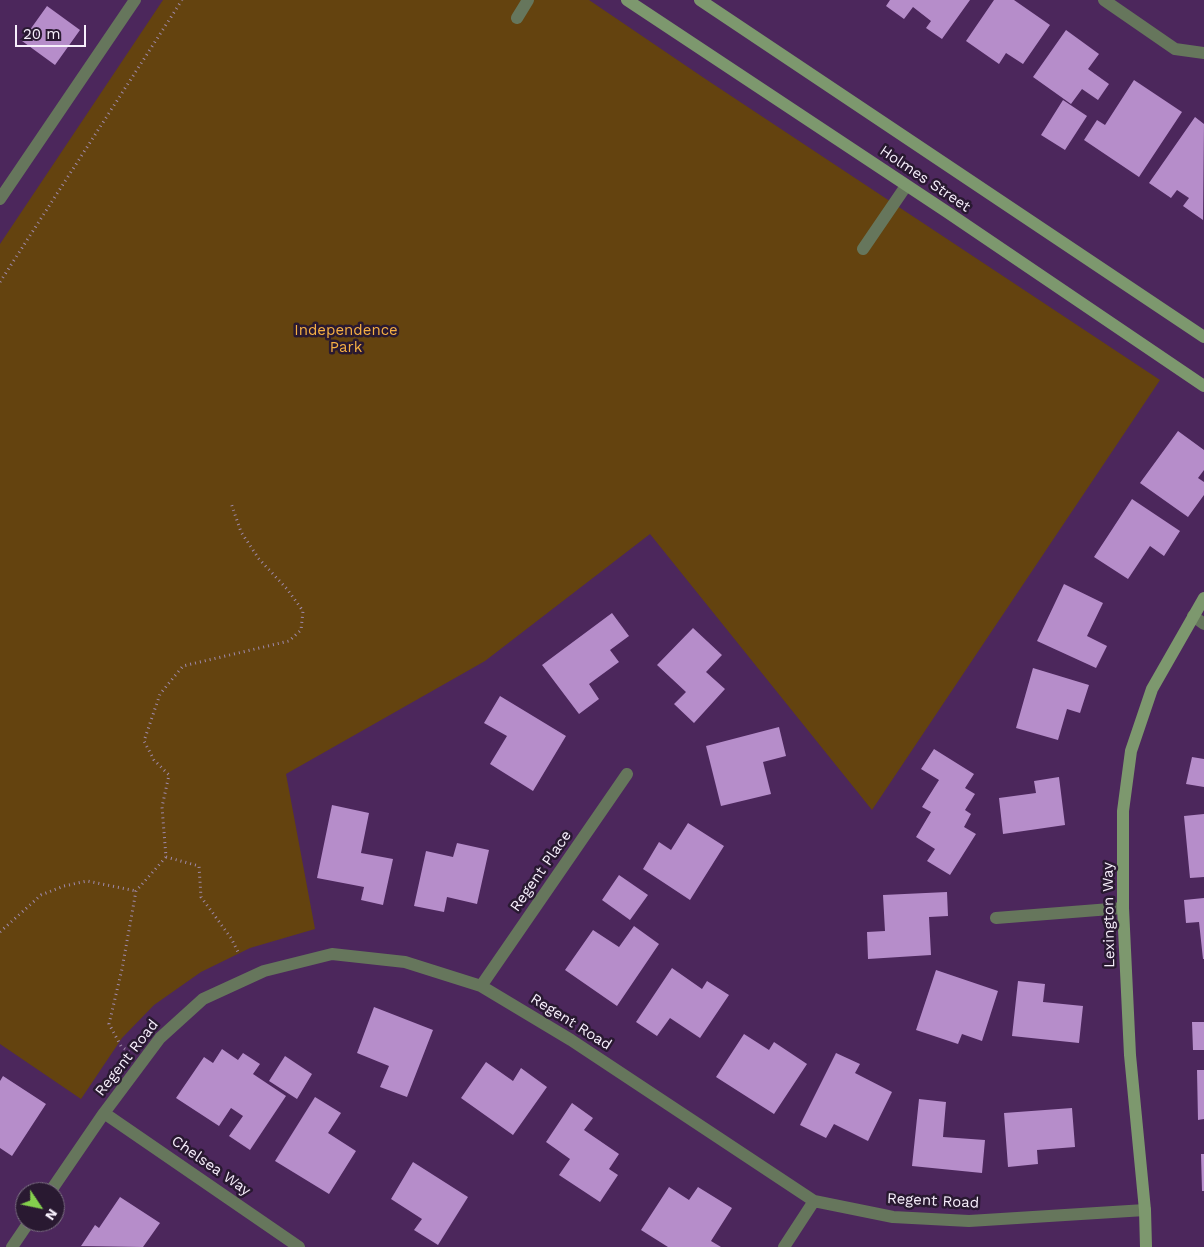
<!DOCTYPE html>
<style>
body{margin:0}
#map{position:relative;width:1204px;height:1247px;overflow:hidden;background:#4c275c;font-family:"Work Sans",sans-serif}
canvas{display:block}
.north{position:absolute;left:15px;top:1182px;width:50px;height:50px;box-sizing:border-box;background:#291931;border:1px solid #7b6f82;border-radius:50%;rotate:124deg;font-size:14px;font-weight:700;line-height:20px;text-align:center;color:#f7effc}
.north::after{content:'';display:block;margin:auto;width:18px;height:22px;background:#84cf4d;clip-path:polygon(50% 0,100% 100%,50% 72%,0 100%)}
.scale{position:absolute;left:15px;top:25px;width:71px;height:22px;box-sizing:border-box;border:2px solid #f7effc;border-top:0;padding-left:6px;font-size:15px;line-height:18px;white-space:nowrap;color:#f7effc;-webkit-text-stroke:4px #291931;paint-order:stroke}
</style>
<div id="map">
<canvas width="1204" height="1247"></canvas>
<div class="north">N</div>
<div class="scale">20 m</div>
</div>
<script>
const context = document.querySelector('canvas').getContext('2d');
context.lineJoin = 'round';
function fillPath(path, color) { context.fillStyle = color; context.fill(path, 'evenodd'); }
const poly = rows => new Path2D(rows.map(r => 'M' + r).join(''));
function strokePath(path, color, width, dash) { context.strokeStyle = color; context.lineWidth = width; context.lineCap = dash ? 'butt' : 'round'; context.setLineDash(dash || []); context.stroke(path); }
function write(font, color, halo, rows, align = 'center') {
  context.font = font + ' "Work Sans",sans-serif'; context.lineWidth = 5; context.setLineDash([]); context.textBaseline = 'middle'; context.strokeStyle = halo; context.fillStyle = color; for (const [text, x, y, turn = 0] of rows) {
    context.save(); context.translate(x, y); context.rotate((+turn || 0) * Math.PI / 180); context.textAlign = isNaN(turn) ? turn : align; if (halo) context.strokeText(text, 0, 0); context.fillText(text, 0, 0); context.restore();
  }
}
fillPath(poly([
 [163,0,589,0,704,78,1160,380,872,810,650,534,485,661,286,774,315,929,250,948,201,972,154,1005,122,1038,81,1099,0,1044,0,244]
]), '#64430f');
fillPath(poly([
 [890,0,970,0,942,39,926,28,931,21,913,7,904,19,886,6],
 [994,0,1014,0,1050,25,1023,64,1006,53,999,64,966,41],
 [47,6,80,30,55,65,22,41],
 [1066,30,1099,54,1088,69,1109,84,1098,100,1082,89,1071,104,1033,77],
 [1134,80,1182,112,1139,177,1084,140,1097,120,1105,125],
 [1063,100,1087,116,1065,150,1041,135],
 [1195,117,1204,124,1203,220,1183,206,1189,198,1177,190,1171,198,1149,183],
 [1178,431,1204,450,1204,470,1198,478,1204,482,1204,495,1188,517,1140,483],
 [1132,499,1180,531,1164,556,1150,546,1128,579,1094,557],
 [1064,584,1103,603,1087,636,1107,646,1096,668,1037,641],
 [612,613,629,636,610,650,619,662,589,684,599,699,579,714,542,665],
 [693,628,722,655,706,672,725,689,694,723,674,704,686,692,657,665],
 [1033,668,1089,685,1080,713,1067,709,1058,740,1016,728],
 [500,696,566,736,533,791,490,764,507,736,484,723],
 [779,727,786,756,763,762,771,794,721,806,706,746],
 [934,749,974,774,965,788,975,794,965,810,971,814,964,827,976,834,950,875,927,861,935,849,916,837,931,812,922,807,939,780,921,769],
 [1192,757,1204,759,1204,787,1186,784],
 [1059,777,1065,825,1003,834,999,798,1036,793,1034,781],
 [332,805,369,813,361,853,393,859,383,905,361,900,364,887,317,878],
 [1204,814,1204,877,1190,878,1184,816],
 [688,823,724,846,690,900,643,869,659,842,671,850],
 [457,843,489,850,477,904,447,897,444,912,414,906,426,851,453,857],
 [619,875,648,895,630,920,602,900],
 [947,892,948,916,929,917,931,955,868,959,867,932,885,931,883,895],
 [1204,898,1204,959,1203,959,1199,922,1186,923,1184,900],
 [634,926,659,944,617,1006,565,970,593,930,619,947],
 [672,968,702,989,707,981,729,995,700,1038,670,1018,657,1036,636,1022],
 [936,970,998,991,982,1041,962,1034,958,1044,916,1030],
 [1018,981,1045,984,1043,1002,1083,1006,1079,1043,1012,1036],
 [374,1007,433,1030,407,1097,380,1087,389,1066,357,1053],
 [1192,1022,1204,1022,1204,1050,1193,1050],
 [744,1034,769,1050,774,1042,807,1064,774,1114,716,1077],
 [222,1049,238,1060,243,1053,260,1064,253,1074,286,1096,250,1150,229,1136,243,1116,231,1108,219,1126,176,1098,204,1057,213,1063],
 [836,1053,860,1064,855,1073,892,1092,868,1141,834,1124,826,1138,800,1125],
 [285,1056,312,1074,297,1099,269,1081],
 [486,1062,513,1081,521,1068,547,1087,513,1135,461,1098],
 [1197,1070,1204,1070,1204,1119,1198,1120],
 [3,1076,46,1104,12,1156,0,1148,0,1081],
 [315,1097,341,1113,328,1133,356,1151,329,1194,275,1161],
 [919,1099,946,1102,943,1137,985,1140,982,1173,912,1166],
 [572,1103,593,1118,584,1130,619,1154,609,1169,618,1175,600,1202,559,1175,570,1159,546,1142],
 [1072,1108,1075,1147,1037,1150,1038,1164,1008,1167,1004,1113],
 [1201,1154,1204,1154,1204,1191,1202,1191],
 [413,1162,468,1197,438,1245,414,1230,422,1219,391,1199],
 [669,1187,689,1200,698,1187,732,1208,711,1241,721,1247,668,1247,641,1230],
 [120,1197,160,1223,143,1247,81,1246,95,1225,99,1228]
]), '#b68dca');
strokePath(poly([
 [0,282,182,0],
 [166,857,199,866,201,897,231,938,238,952],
 [0,932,41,895,64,886,87,881,136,891],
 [129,1052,121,1046,109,1024,122,969,136,891,166,857,162,807,169,775,154,760,144,741,160,694,183,666,289,641,301,630,303,611,287,589,259,559,241,532,231,503]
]), '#a08aab', 3, [1, 4]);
strokePath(poly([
 [517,18,528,0],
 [0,199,135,0],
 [863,249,906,186]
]), '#66765c', 12);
strokePath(poly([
 [1104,0,1175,49,1204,53],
 [1193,616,1204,624],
 [996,918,1123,908],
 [481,986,627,774],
 [104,1113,299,1247],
 [50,1192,104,1113,160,1038,203,999,264,971,332,954,405,962,481,986,571,1040,814,1201,893,1217,969,1221,1145,1210],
 [12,1247,29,1222],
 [784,1247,814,1201]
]), '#66765c', 12);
strokePath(poly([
 [627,0,947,212,1204,386],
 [700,0,1204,337],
 [1146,1247,1145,1210,1130,1055,1123,908,1123,811,1131,751,1152,689,1204,598]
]), '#7d986e', 12);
write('15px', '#f7effc', '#291931', [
 ["Holmes Street",925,179,34],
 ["Regent Place",541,871,-55],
 ["Lexington Way",1109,915,-91],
 ["Regent Road",571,1022,32],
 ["Regent Road",127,1058,-52],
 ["Chelsea Way",211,1166,35],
 ["Regent Road",933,1201,3]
]);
write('15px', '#f7b044', '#291931', [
 ["Independence",346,331],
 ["Park",346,348]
]);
</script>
